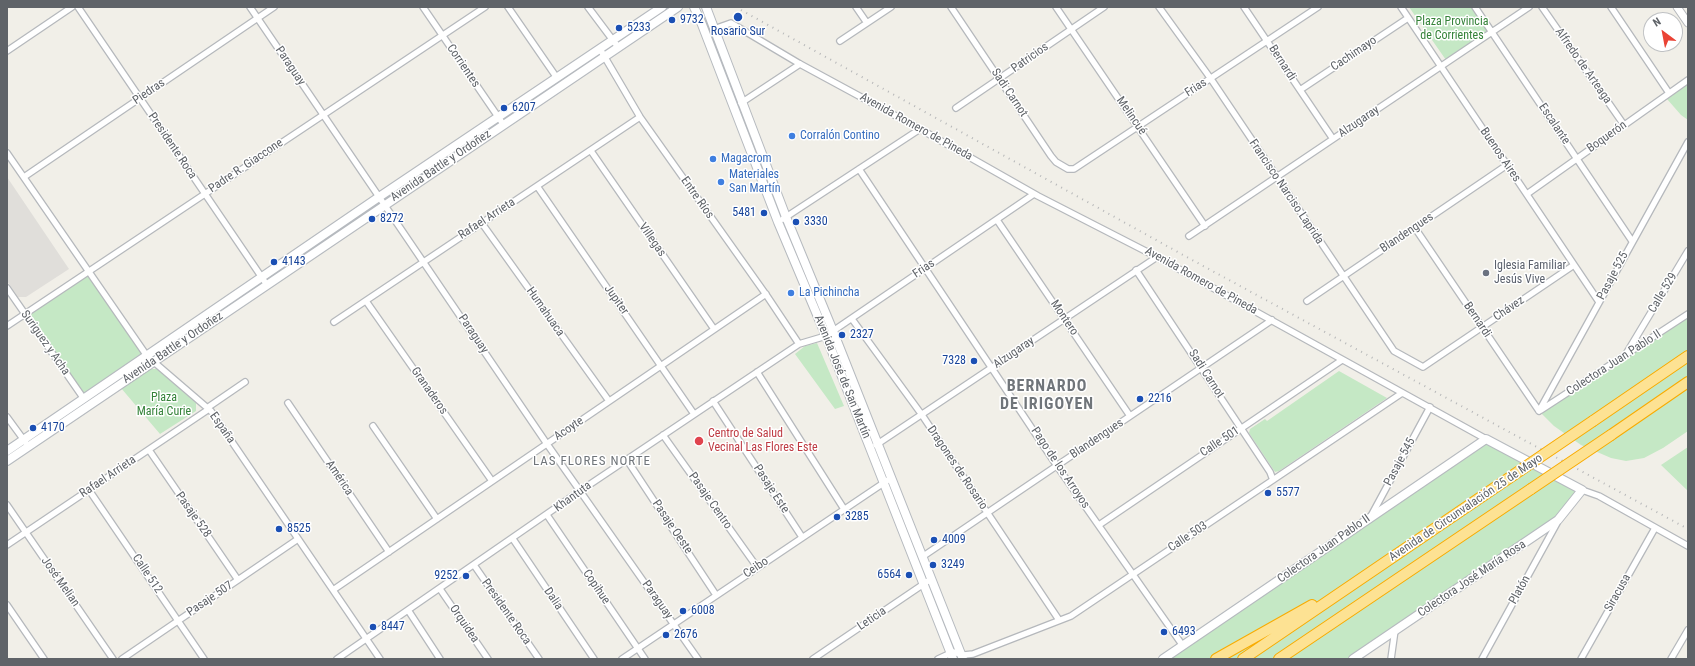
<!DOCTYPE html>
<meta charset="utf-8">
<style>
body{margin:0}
#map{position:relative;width:1695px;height:666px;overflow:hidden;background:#f1efe8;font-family:"Roboto Condensed",sans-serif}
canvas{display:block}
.frame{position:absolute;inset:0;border:8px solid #5f6368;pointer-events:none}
.north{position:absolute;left:1643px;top:12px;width:40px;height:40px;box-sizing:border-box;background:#fff;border:1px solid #bfc1c3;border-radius:50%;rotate:328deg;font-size:11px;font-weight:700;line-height:16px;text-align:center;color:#5f6368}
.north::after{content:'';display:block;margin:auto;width:14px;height:18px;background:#ea4335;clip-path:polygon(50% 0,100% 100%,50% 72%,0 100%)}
</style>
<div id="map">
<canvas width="1695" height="666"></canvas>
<div class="frame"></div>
<div class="north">N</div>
</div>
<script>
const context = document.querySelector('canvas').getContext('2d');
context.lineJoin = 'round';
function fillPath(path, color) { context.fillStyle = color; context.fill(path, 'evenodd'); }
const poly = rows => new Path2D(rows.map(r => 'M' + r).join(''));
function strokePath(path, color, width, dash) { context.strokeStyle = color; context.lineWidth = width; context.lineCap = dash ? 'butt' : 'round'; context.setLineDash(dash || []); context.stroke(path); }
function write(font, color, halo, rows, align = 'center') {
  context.font = font + ' "Roboto Condensed",sans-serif'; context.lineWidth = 3; context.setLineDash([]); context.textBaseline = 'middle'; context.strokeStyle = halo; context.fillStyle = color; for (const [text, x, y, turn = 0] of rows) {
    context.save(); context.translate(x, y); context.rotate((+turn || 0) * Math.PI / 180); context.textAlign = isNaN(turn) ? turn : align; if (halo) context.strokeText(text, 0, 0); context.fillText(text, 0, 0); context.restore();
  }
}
fillPath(poly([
 [7,177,69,269,26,297,18,297,7,281]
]), '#e0deda');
fillPath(poly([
 [1409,7,1471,7,1488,32,1446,60],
 [1688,84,1688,120,1681,115,1667,99],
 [89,271,147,356,84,399,25,314],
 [1688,314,1688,431,1663,448,1644,458,1626,461,1611,458,1581,445,1554,426,1539,411],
 [817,343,844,406,835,409,795,354,805,346],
 [149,369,157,369,196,403,196,411,160,434,121,388],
 [1339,371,1387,398,1279,471,1275,472,1249,433,1250,429,1265,419,1267,421],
 [1486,439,1582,490,1558,520,1353,659,1163,659],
 [1688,447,1688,491,1661,465]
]), '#c5e8c5');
const minor = poly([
 [78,7,267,285],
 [250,7,547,444,698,659],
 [423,7,503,124],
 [508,7,557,78],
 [588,7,618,47],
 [856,7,867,23],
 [951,7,1051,156,1056,162,1068,169,1074,169,1318,7],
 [1056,7,1205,226],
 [1159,7,1211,79,1394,351,1423,367,1574,265],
 [1244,7,1333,139],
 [1401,7,1599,302],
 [1475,7,1632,241],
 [1542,7,1624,125],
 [1611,7,1669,93],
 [714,29,731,23,800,64,920,129,1038,196,1157,257,1486,439],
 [840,41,891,7],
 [600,49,640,117,767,296,799,344],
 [7,51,72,7],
 [1300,90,1408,18],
 [741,103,800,64],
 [956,108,1104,7],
 [591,151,714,329],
 [7,153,147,356,211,411,380,659],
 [859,169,1057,466,1183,646],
 [24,177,274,7],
 [537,186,694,414],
 [1527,194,1688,80],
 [783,219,920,129],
 [997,220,1130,416],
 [481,222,609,401],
 [1415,228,1539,411],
 [1189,236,1529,7],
 [1136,270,1270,472,1273,480],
 [7,288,84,399],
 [366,301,492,481],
 [1307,301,1507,165],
 [852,319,922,415,1059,620],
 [334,322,640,117],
 [7,326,485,7],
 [1626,354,1688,251],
 [757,372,844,509],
 [713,401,802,537],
 [288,403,389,552],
 [207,408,245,382],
 [1541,410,1688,314],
 [1539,411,1688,142],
 [7,417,26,443],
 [373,426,437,519],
 [663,435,757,567],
 [876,445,1157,257],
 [149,450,238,580],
 [627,460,716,595],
 [89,490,204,659],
 [1582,490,1599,496,1688,546],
 [7,505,113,659],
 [547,515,645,659],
 [1371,516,1430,407],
 [1099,525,1342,360],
 [513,539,594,659],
 [7,545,209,409],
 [922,557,1272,320],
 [474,565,539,659],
 [440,589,488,659],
 [333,590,766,294],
 [7,605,44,659],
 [408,610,440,659],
 [122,659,298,539],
 [337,659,580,491,799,344,826,336,833,331,1034,194],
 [622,659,891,478],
 [813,659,931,579],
 [938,659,953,652,964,655,973,654,1071,616,1402,393],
 [1391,659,1395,630],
 [1482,659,1557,523],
 [1581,659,1655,528],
 [1671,659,1688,630]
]);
const tertiary = poly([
 [1677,7,1688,23]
]);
const secondary = poly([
 [694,7,701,22,778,222,826,336,953,659],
 [706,7,786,217,833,331,963,659],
 [7,451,379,197,662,7],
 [7,461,678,7],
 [1163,659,1486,439,1582,490,1558,520,1353,659]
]);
const motorway = poly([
 [1593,421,1688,356],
 [1611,435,1688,382],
 [1216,659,1312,605],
 [1243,659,1512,476],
 [1279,659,1531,489]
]);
strokePath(minor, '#b5b8bc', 8);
strokePath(tertiary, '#b5b8bc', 9);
strokePath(secondary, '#b6babf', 10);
strokePath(motorway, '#f9ab00', 12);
strokePath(minor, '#fff', 5.5);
strokePath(tertiary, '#fff', 7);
strokePath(secondary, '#fff', 8);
strokePath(motorway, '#fde293', 10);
strokePath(poly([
 [741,10,1194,261,1688,529]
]), '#b6b7b8', 2, [1, 5]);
const motorwayBridge = poly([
 [1512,476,1593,421],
 [1531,489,1611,435]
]);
strokePath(motorwayBridge, '#f9ab00', 12, []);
strokePath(motorwayBridge, '#fde293', 10);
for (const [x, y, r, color] of [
 [738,17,5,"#1a4fb4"],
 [672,20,4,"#1a4fb4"],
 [619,28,4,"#1a4fb4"],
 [504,108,4,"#1a4fb4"],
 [792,136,4,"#3f7fe0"],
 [713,159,4,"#3f7fe0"],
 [721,182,4,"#3f7fe0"],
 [764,213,4,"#1a4fb4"],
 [372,219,4,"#1a4fb4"],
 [796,222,4,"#1a4fb4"],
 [274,262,4,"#1a4fb4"],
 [1486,273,4,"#6b7280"],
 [791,293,4,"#3f7fe0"],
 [842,335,4,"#1a4fb4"],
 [974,361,4,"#1a4fb4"],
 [1140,399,4,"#1a4fb4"],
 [33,428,4,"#1a4fb4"],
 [699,441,5,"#e0444e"],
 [1268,493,4,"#1a4fb4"],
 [837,517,4,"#1a4fb4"],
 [279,529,4,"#1a4fb4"],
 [934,540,4,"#1a4fb4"],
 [933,565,4,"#1a4fb4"],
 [909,575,4,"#1a4fb4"],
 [466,576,4,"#1a4fb4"],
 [683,611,4,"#1a4fb4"],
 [373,627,4,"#1a4fb4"],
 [1164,632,4,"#1a4fb4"],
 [666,635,4,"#1a4fb4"]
]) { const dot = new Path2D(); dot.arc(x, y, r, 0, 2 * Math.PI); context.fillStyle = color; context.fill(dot); strokePath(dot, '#fff', 1.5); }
write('12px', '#164399', '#fff', [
 ["9732",680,20],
 ["5233",627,28],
 ["Rosario Sur",738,32,"center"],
 ["6207",512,108],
 ["5481",756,213,"right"],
 ["8272",380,219],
 ["3330",804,222],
 ["4143",282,262],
 ["2327",850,335],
 ["7328",966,361,"right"],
 ["2216",1148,399],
 ["4170",41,428],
 ["5577",1276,493],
 ["3285",845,517],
 ["8525",287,529],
 ["4009",942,540],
 ["3249",941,565],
 ["6564",901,575,"right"],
 ["9252",458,576,"right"],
 ["6008",691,611],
 ["8447",381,627],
 ["6493",1172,632],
 ["2676",674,635]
], 'left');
write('12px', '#348238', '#fff', [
 ["Plaza Provincia",1452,22],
 ["de Corrientes",1452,36],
 ["Plaza",164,398],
 ["María Curie",164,412]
]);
write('12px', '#5f6368', '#fff', [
 ["Cachimayo",1354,54,-34],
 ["Patricios",1030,58,-35],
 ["Bernardi",1282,63,57],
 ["Paraguay",290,66,56],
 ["Corrientes",463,66,56],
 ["Alfredo de Arteaga",1583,66,55],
 ["Frias",1196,88,-33],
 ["Piedras",149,92,-34],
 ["Sadi Carnot",1009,93,56],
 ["Melincué",1131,116,55],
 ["Alzugaray",1359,122,-34],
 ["Escalante",1554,124,56],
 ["Avenida Romero de Pineda",916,127,29],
 ["Boquerón",1607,137,-35],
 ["Presidente Roca",172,146,56],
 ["Buenos Aires",1500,155,56],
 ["Padre R. Giaccone",246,166,-34],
 ["Avenida Battle y Ordoñez",441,166,-34],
 ["Francisco Narciso Laprida",1286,192,56],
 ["Entre Ríos",697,198,55],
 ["Rafael Arrieta",487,219,-33],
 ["Blandengues",1407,233,-34],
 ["Villegas",652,240,55],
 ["Frias",924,269,-34],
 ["Pasaje 525",1613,276,-62],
 ["Avenida Romero de Pineda",1201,281,29],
 ["Calle 529",1663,293,-59],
 ["Jupiter",616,300,55],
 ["Chávez",1509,309,-34],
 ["Humahuaca",545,312,55],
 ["Montero",1064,318,56],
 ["Bernardi",1477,320,56],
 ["Paraguay",473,334,56],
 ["Suriguez y Acha",45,343,55],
 ["Avenida Battle y Ordoñez",173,348,-34],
 ["Alzugaray",1014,353,-34],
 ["Colectora Juan Pablo II",1614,363,-33],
 ["Sadi Carnot",1206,374,57],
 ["Avenida José de San Martín",842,377,68],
 ["Granaderos",429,391,55],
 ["España",222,428,55],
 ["Acoyte",569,429,-34],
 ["Blandengues",1097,439,-34],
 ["Calle 501",1220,442,-34],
 ["Pasaje 545",1400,462,-62],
 ["Dragones de Rosario",957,468,56],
 ["Pago de los Arroyos",1060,468,56],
 ["Rafael Arrieta",108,477,-34],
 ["América",339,478,56],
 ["Pasaje Este",771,489,57],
 ["Khantuta",573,497,-36],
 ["Pasaje Centro",710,501,55],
 ["Avenida de Circunvalación 25 de Mayo",1466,508,-34],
 ["Pasaje 528",193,515,55],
 ["Pasaje Oeste",672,527,56],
 ["Calle 503",1188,537,-34],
 ["Colectora Juan Pablo II",1324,549,-35],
 ["Ceibo",756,568,-34],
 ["Calle 512",147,574,56],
 ["Colectora José María Rosa",1472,579,-34],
 ["José Melian",60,582,55],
 ["Copihue",596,587,56],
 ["Platón",1520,590,-61],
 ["Siracusa",1618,593,-61],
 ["Pasaje 507",210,599,-34],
 ["Dalia",553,599,56],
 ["Paraguay",657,600,55],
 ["Presidente Roca",506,612,55],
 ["Leticia",872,619,-34],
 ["Orquidea",464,624,56]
]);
write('12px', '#366cbe', '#fff', [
 ["Corralón Contino",800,136],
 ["Magacrom",721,159],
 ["Materiales",729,175],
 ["San Martín",729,189],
 ["La Pichincha",799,293]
], 'left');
write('12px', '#5b616d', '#fff', [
 ["Iglesia Familiar",1494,266],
 ["Jesús Vive",1494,280]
], 'left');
write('12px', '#be3a42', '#fff', [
 ["Centro de Salud",708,434],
 ["Vecinal Las Flores Este",708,448]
], 'left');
context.letterSpacing = '1px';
write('13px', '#70757a', '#fff', [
 ["LAS FLORES NORTE",592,462]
]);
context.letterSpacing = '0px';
context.letterSpacing = '1px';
write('bold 16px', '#70757a', '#fff', [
 ["BERNARDO",1047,387],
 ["DE IRIGOYEN",1047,405]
]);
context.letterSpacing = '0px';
</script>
